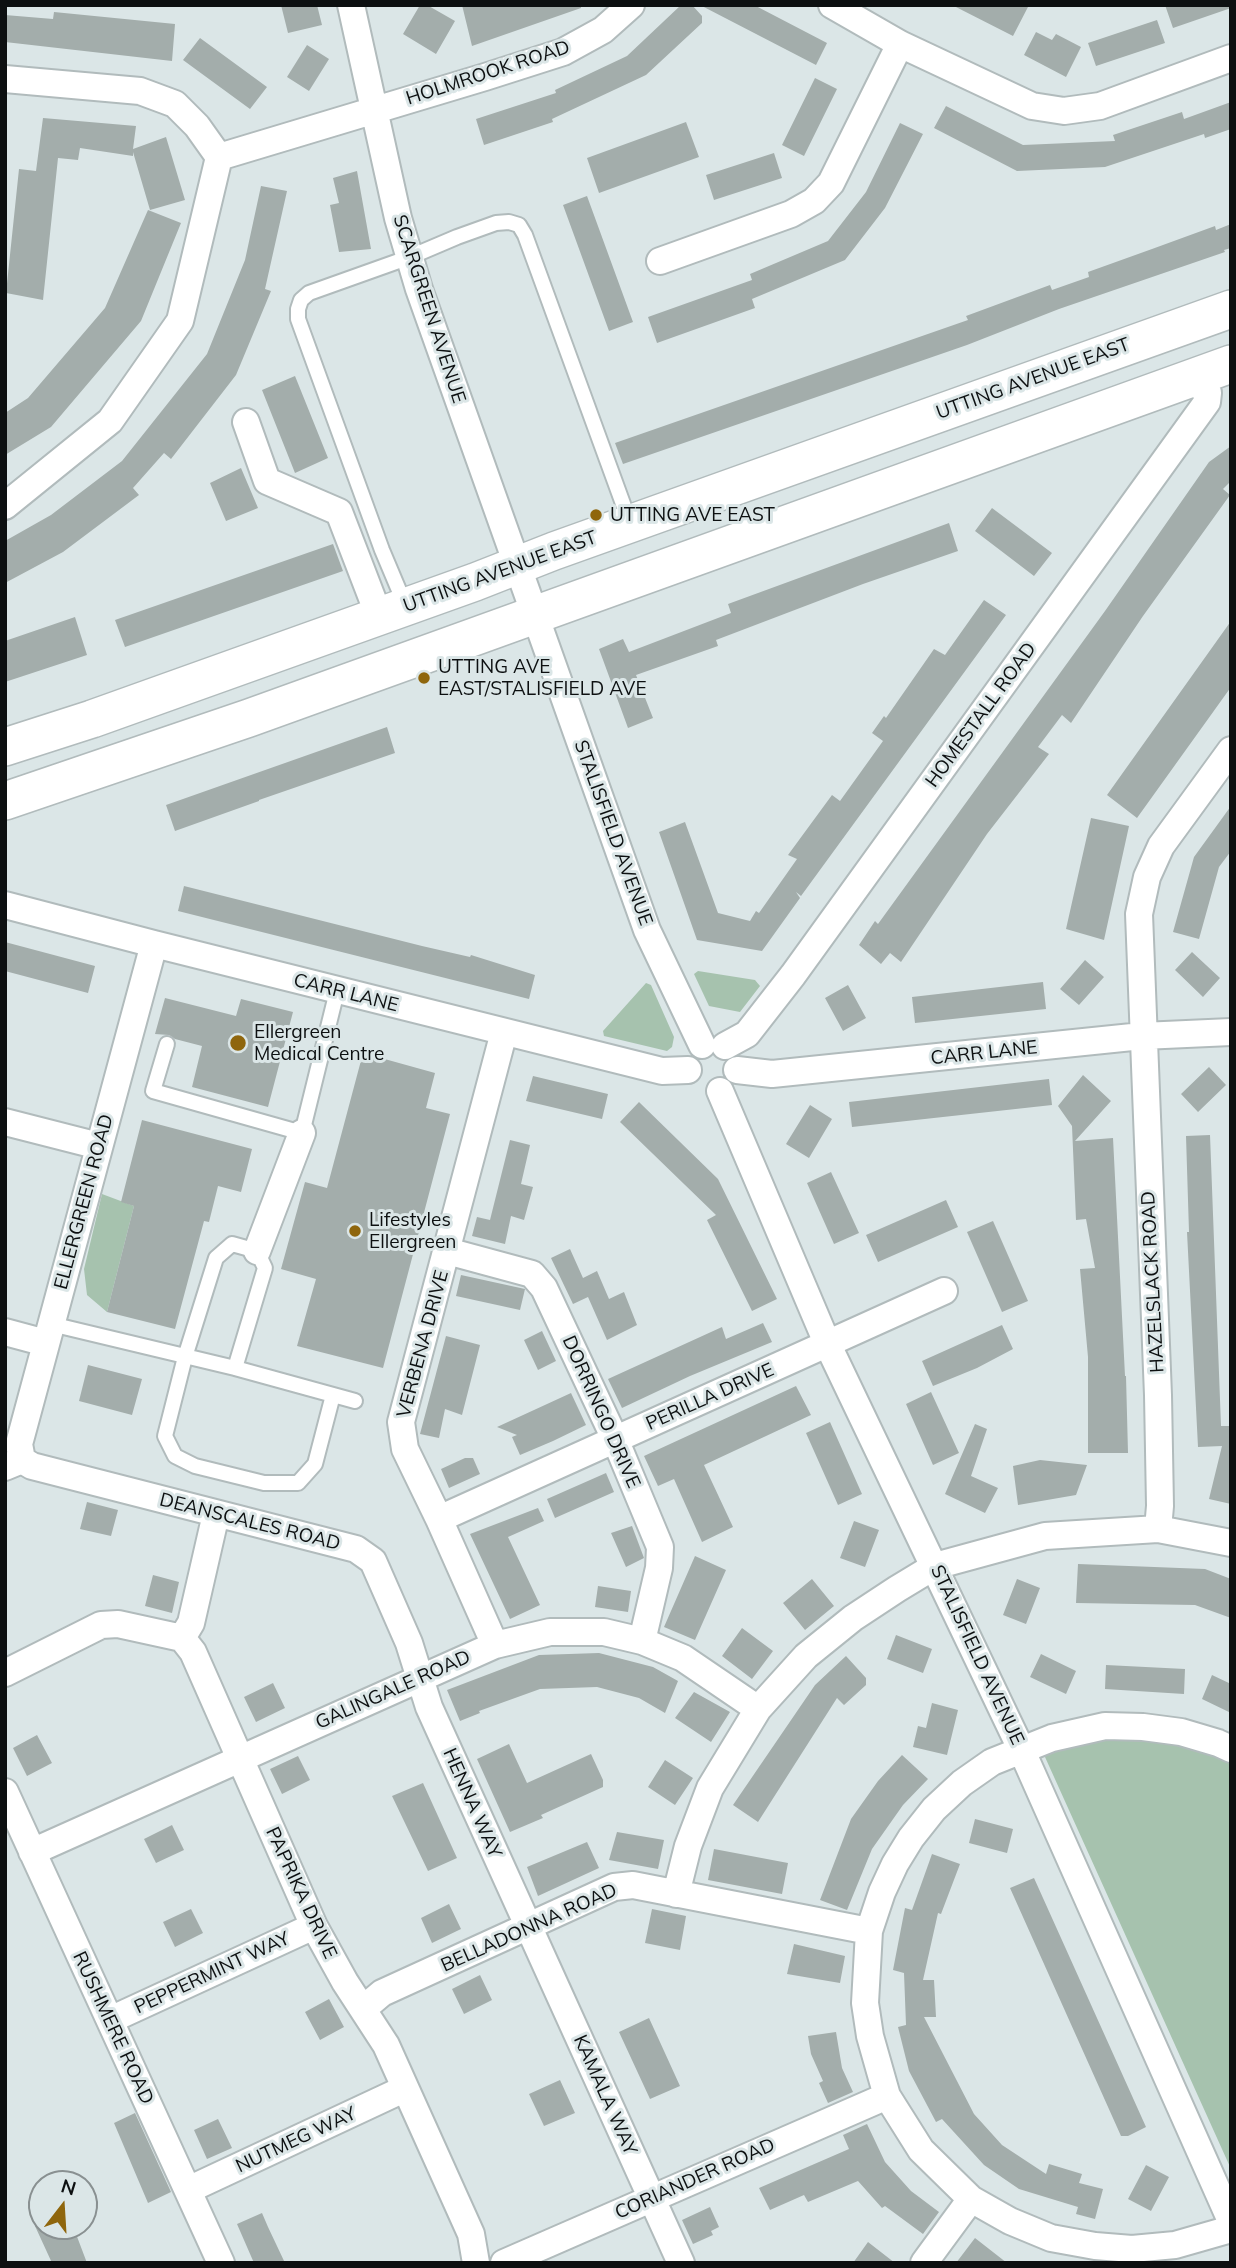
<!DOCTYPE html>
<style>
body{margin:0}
#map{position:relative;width:1236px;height:2268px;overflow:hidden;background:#dbe6e7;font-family:Mulish,sans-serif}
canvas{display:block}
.frame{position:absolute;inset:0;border:7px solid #0d1011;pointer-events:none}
.north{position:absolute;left:28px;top:2170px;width:70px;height:70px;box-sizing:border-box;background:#dbe6e7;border:2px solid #899091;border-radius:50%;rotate:17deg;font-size:19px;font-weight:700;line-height:28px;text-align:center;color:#0d1011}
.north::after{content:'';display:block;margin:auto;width:24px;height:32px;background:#8f660d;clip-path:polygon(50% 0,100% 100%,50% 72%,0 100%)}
</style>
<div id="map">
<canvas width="1236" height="2268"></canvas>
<div class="frame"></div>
<div class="north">N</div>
</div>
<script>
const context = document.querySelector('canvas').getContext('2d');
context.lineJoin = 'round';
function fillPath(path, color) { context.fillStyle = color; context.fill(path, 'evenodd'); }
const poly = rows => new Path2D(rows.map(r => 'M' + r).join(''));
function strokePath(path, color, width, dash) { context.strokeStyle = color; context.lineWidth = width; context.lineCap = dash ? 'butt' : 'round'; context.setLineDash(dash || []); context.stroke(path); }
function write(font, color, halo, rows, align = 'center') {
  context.font = font + ' Mulish,sans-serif'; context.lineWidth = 6; context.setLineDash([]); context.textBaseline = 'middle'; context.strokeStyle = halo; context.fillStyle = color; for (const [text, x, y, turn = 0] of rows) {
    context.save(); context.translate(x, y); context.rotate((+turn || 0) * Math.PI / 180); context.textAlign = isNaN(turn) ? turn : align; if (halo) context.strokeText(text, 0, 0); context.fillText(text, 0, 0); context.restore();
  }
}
fillPath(poly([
 [698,971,755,980,760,986,740,1012,709,1006,694,974],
 [646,983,651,985,674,1037,672,1047,667,1051,604,1036,603,1031],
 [102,1194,134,1206,107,1312,87,1295,84,1269],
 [1099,1737,1164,1738,1231,1760,1231,2169,1045,1757,1046,1751]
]), '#a6c2ae');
fillPath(poly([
 [281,5,317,5,322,25,288,33],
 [420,5,427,5,455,21,436,54,403,34],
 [462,5,581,5,581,8,472,46],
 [681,5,692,5,702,16,702,23,646,75,552,119,553,122,484,145,476,119,556,93,555,90,627,56],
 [700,5,754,5,827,43,816,65],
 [952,5,1029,5,1013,36],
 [1165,5,1231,5,1231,8,1173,28],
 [54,12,175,24,172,61,5,42,5,15,53,19],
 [1157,20,1165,43,1096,66,1088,43],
 [1036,32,1052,40,1056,34,1081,47,1066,77,1024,55],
 [200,38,267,87,250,109,183,60],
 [307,45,329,59,309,91,287,77],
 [815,78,837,89,804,156,782,145],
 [1231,102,1231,129,1205,138,1204,134,1105,167,1017,171,934,128,946,106,1023,145,1115,141,1113,135,1182,112,1184,119],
 [43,118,136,126,133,149,166,137,185,200,150,210,133,152,133,156,80,148,78,160,58,158,43,300,6,293,19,169,36,171],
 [686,122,699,157,599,193,587,158],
 [900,123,923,134,885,208,845,260,752,299,755,308,657,343,648,317,752,280,750,274,828,241,866,192],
 [774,153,782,178,714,200,706,175],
 [357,171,371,249,339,252,330,205,339,203,333,178],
 [261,186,287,191,265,289,271,291,236,375,171,459,164,453,133,488,139,495,63,552,5,583,5,541,51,515,122,461,207,354,245,260],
 [587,196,633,322,609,331,563,205],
 [148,210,181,223,141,321,51,427,5,455,5,413,28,398,105,308],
 [1231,224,1231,248,1224,250,1225,252,1059,309,967,345,623,464,615,443,968,320,966,316,1050,285,1052,290,1089,277,1088,272,1152,249,1215,226,1216,230],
 [295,376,328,458,295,473,262,390],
 [1231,446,1231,481,1223,489,1230,495,1143,616,1071,723,1062,715,1038,747,1049,754,987,834,901,962,890,953,881,964,859,945,875,921,878,924,1105,611,1209,462],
 [241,468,258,508,226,521,210,483],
 [992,508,1052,553,1034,576,975,531],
 [949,523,958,551,863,584,716,640,718,646,636,675,653,718,628,728,599,649,623,639,629,652,731,613,728,604],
 [333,544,343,571,125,647,115,620],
 [984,600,1006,615,801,896,796,892,800,898,762,951,697,940,659,832,685,822,718,913,750,921,756,911,759,913,797,859,788,855,832,795,840,801,883,741,872,733,884,716,886,718,934,649,945,655],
 [75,617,87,655,5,682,5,641],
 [1231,621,1231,687,1137,818,1107,795],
 [387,727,395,753,259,800,259,801,175,831,166,805],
 [1231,806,1231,851,1219,867,1199,939,1173,932,1194,857],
 [1091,818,1129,826,1104,940,1066,929],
 [184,886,422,946,470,957,471,955,535,975,529,999,178,911],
 [5,942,95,966,88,993,5,971],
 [1192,952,1220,978,1203,997,1175,970],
 [1085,960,1104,977,1079,1005,1060,989],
 [1043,982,1046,1009,915,1023,912,997],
 [848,985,866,1018,843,1031,825,998],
 [165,998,236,1016,241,999,293,1012,268,1107,192,1087,202,1046,175,1039,169,1035,155,1034],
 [363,1053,435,1073,426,1108,450,1114,383,1368,297,1346,316,1279,281,1269,305,1182,327,1188],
 [1209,1067,1226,1085,1198,1112,1181,1094],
 [1083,1075,1111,1101,1075,1141,1113,1138,1125,1376,1126,1376,1128,1453,1088,1453,1088,1357,1080,1269,1095,1268,1086,1219,1076,1220,1072,1126,1058,1106],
 [533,1076,608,1094,602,1119,526,1101],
 [1049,1079,1052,1105,852,1127,849,1102],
 [639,1102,718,1179,777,1299,752,1311,707,1220,716,1215,620,1122],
 [810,1105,832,1119,809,1158,786,1144],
 [142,1120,252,1149,241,1192,218,1186,209,1222,204,1221,175,1329,107,1312,134,1206,121,1202],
 [1210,1135,1221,1426,1231,1426,1231,1504,1209,1499,1222,1446,1198,1447,1187,1232,1189,1232,1186,1136],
 [510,1140,530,1145,521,1184,533,1187,524,1220,511,1216,505,1244,472,1236,477,1217,490,1220],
 [831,1172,859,1233,834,1244,807,1183],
 [946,1200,958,1227,878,1262,866,1235],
 [993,1221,1028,1301,1002,1312,967,1232],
 [570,1249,583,1278,597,1271,609,1299,624,1292,637,1325,607,1340,588,1297,573,1304,551,1258],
 [461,1275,525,1289,520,1310,456,1296],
 [763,1323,772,1342,690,1376,622,1408,608,1379,722,1327,726,1339],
 [1002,1325,1013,1349,977,1368,933,1386,922,1361],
 [542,1331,556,1361,538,1370,524,1340],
 [446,1336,480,1345,462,1415,445,1409,439,1438,420,1434],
 [88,1365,142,1379,132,1415,79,1401],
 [796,1386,811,1415,704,1465,733,1527,702,1542,674,1479,658,1486,644,1456],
 [931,1392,959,1453,933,1465,906,1404],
 [571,1393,586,1425,553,1441,520,1455,512,1437,517,1435,497,1427],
 [830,1422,862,1494,838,1505,806,1433],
 [975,1424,987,1429,971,1476,998,1488,985,1513,945,1494],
 [465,1458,473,1458,480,1474,449,1488,441,1469],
 [1040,1460,1087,1465,1076,1495,1018,1505,1013,1466],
 [606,1473,614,1492,555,1518,547,1499],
 [87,1502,118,1510,111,1536,80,1529],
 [538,1508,544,1521,508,1537,540,1605,510,1619,470,1534],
 [854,1521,879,1530,865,1567,840,1558],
 [632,1526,644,1558,626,1567,611,1533],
 [695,1556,726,1570,695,1640,664,1627],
 [1078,1564,1205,1569,1231,1579,1231,1618,1195,1605,1076,1603],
 [153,1575,179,1582,172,1613,145,1606],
 [812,1579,834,1606,805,1630,783,1603],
 [1017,1579,1040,1588,1026,1624,1003,1615],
 [598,1586,631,1591,628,1612,595,1607],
 [742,1628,773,1651,752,1679,722,1656],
 [896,1635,932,1649,923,1673,887,1659],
 [599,1653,653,1667,678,1681,665,1713,639,1698,597,1687,540,1689,479,1711,480,1713,460,1721,447,1690,539,1655],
 [1041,1654,1076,1671,1066,1694,1030,1677],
 [846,1656,866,1678,866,1685,844,1705,837,1698,758,1822,733,1805,815,1685],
 [1106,1665,1185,1669,1184,1694,1105,1689],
 [1212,1675,1231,1684,1231,1713,1202,1699],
 [273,1683,285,1708,256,1722,244,1697],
 [694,1692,730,1712,711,1742,675,1718],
 [932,1703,958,1710,947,1755,913,1747,918,1726,926,1728],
 [37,1735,52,1763,27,1776,13,1748],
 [509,1744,527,1783,591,1754,603,1780,603,1787,541,1815,543,1818,510,1832,477,1759],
 [902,1755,928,1779,903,1805,872,1849,847,1910,820,1900,851,1819,878,1781],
 [298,1756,310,1780,282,1794,270,1769],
 [665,1760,693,1778,675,1805,648,1787],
 [423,1783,457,1858,428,1871,392,1796],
 [975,1819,1013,1829,1007,1853,969,1843],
 [172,1825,184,1850,156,1863,144,1839],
 [617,1832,664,1840,658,1869,609,1860],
 [587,1842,599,1868,538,1896,527,1867],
 [714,1849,788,1863,782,1894,708,1880],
 [932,1854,960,1864,941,1914,938,1913,923,1980,934,1980,936,2017,924,2017,974,2114,1002,2145,1046,2174,1049,2164,1082,2174,1079,2183,1103,2189,1095,2219,1076,2214,1078,2207,1019,2189,984,2165,942,2119,936,2122,909,2071,898,2027,906,2025,904,1973,893,1970,905,1908,912,1910],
 [1034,1878,1146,2127,1128,2136,1121,2136,1010,1888],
 [449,1904,461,1929,432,1943,421,1918],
 [191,1909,203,1933,175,1947,163,1922],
 [652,1909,686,1916,680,1950,645,1943],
 [794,1944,845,1956,840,1983,787,1974],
 [480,1975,492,2000,464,2014,452,1989],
 [329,1999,344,2027,320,2040,305,2012],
 [649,2018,680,2086,650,2099,619,2032],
 [836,2032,842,2068,853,2092,828,2103,819,2083,823,2081,811,2054,808,2036],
 [560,2080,575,2113,544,2126,529,2094],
 [135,2113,171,2192,148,2203,114,2123],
 [218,2119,232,2148,207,2159,194,2130],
 [867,2124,885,2162,911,2191,939,2212,923,2234,885,2206,882,2208,858,2181,808,2202,804,2195,770,2210,759,2188,849,2149,843,2135],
 [1146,2165,1169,2177,1151,2211,1128,2199],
 [710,2207,719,2227,711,2231,713,2235,693,2244,682,2220],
 [262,2213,268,2227,285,2263,254,2263,237,2224],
 [35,2226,73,2226,87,2263,52,2263],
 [975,2238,1007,2263,956,2263],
 [868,2242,895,2263,853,2263]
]), '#a3adab');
const lane = poly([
 [406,607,382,550,298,319,298,309,301,300,309,293,410,257,457,237,496,223,509,222,519,225,525,235,630,523],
 [167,1044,153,1091,302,1133,337,991],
 [51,1324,235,1368,355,1401],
 [235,1368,265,1268,257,1251,232,1244,216,1258,185,1357,165,1436,175,1456,195,1466,264,1483,298,1483,315,1464,333,1395]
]);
const street = poly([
 [351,5,398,218,419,289,647,930,702,1045],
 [832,5,900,44,1032,106,1064,111,1100,106,1231,58],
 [5,79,140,91,175,104,197,126,219,157],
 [219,157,485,77,563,52,603,30,631,5],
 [660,261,791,214,814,201,831,183,900,44],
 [246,422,267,481,339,512,379,616],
 [5,506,110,421,180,321,219,157],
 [5,905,154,944,662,1071,688,1070],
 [725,1046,747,1034,793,975,1207,402,1208,393,1200,386,1186,380],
 [737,1070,772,1074,1142,1036,1231,1032],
 [720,1091,827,1343,1022,1751,1231,2221],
 [5,1122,99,1146],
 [257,1251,302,1133],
 [447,1251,532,1274,544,1288,615,1439,660,1547,659,1568,642,1641],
 [5,1332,46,1343],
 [22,1460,19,1444,154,944],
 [5,1467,22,1460,32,1466,356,1549,373,1561,409,1643,429,1707,681,2263],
 [216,1514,191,1623,182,1638,193,1652,314,1926,345,1982,386,2045,471,2234,476,2263],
 [439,1519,944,1291],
 [1158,1529,1160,1506,1158,1395,1139,914,1147,877,1161,846,1231,750],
 [495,1645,439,1519,405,1449,401,1422,504,1032],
 [5,1673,101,1625,118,1624,182,1638],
 [1231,1749,1218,1743,1181,1732,1143,1727,1105,1726,1052,1738,992,1762,962,1783,934,1809,911,1838,895,1864,882,1892,869,1931,865,2003,870,2036,887,2096,921,2150,971,2199,1010,2221,1051,2238,1095,2246,1132,2249,1175,2245,1231,2229],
 [5,1792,221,2263],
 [32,1852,495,1645,550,1632,604,1632,642,1641,683,1658,758,1709],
 [676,1894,688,1846,710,1788,758,1709,806,1656,853,1618,897,1589,935,1566,1045,1536,1158,1529,1231,1543],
 [363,2009,382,1993,614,1887,633,1885,869,1931],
 [110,2020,314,1926],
 [188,2190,404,2089],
 [504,2263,887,2096],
 [924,2263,971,2199]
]);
const secondary = poly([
 [5,747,92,719,475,582,554,551,1231,309],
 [5,801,249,718,1231,364]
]);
strokePath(lane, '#b1bbbc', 18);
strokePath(street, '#b1bbbc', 30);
strokePath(secondary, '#b1bbbc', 40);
strokePath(lane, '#fff', 14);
strokePath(street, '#fff', 26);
strokePath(secondary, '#fff', 37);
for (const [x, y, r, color] of [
 [596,515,7,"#8f660d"],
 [424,678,7,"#8f660d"],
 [238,1043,9,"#8f660d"],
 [355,1231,7,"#8f660d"]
]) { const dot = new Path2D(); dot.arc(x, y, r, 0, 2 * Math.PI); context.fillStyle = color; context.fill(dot); strokePath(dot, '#dbe6e7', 2.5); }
write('19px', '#0d1011', '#dbe6e7', [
 ["HOLMROOK ROAD",488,73,-18],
 ["SCARGREEN AVENUE",429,309,72],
 ["UTTING AVENUE EAST",1033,379,-20],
 ["UTTING AVENUE EAST",500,572,-20],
 ["HOMESTALL ROAD",981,715,-54],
 ["STALISFIELD AVENUE",613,833,70],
 ["CARR LANE",346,993,14],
 ["CARR LANE",984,1053,-6],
 ["ELLERGREEN ROAD",84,1202,-75],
 ["HAZELSLACK ROAD",1153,1282,-93],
 ["VERBENA DRIVE",423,1344,-75],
 ["PERILLA DRIVE",710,1397,-24],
 ["DORRINGO DRIVE",601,1412,66],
 ["DEANSCALES ROAD",250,1522,14],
 ["STALISFIELD AVENUE",977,1655,65],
 ["GALINGALE ROAD",393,1690,-24],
 ["HENNA WAY",472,1803,66],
 ["PAPRIKA DRIVE",301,1893,65],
 ["BELLADONNA ROAD",529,1928,-24],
 ["PEPPERMINT WAY",212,1973,-25],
 ["RUSHMERE ROAD",113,2028,65],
 ["KAMALA WAY",605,2095,66],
 ["NUTMEG WAY",296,2140,-25],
 ["CORIANDER ROAD",695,2179,-24]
]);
write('19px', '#0d1011', '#dbe6e7', [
 ["UTTING AVE EAST",610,515],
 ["UTTING AVE",438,667],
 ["EAST/STALISFIELD AVE",438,689],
 ["Ellergreen",254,1032],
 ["Medical Centre",254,1054],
 ["Lifestyles",369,1220],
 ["Ellergreen",369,1242]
], 'left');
</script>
